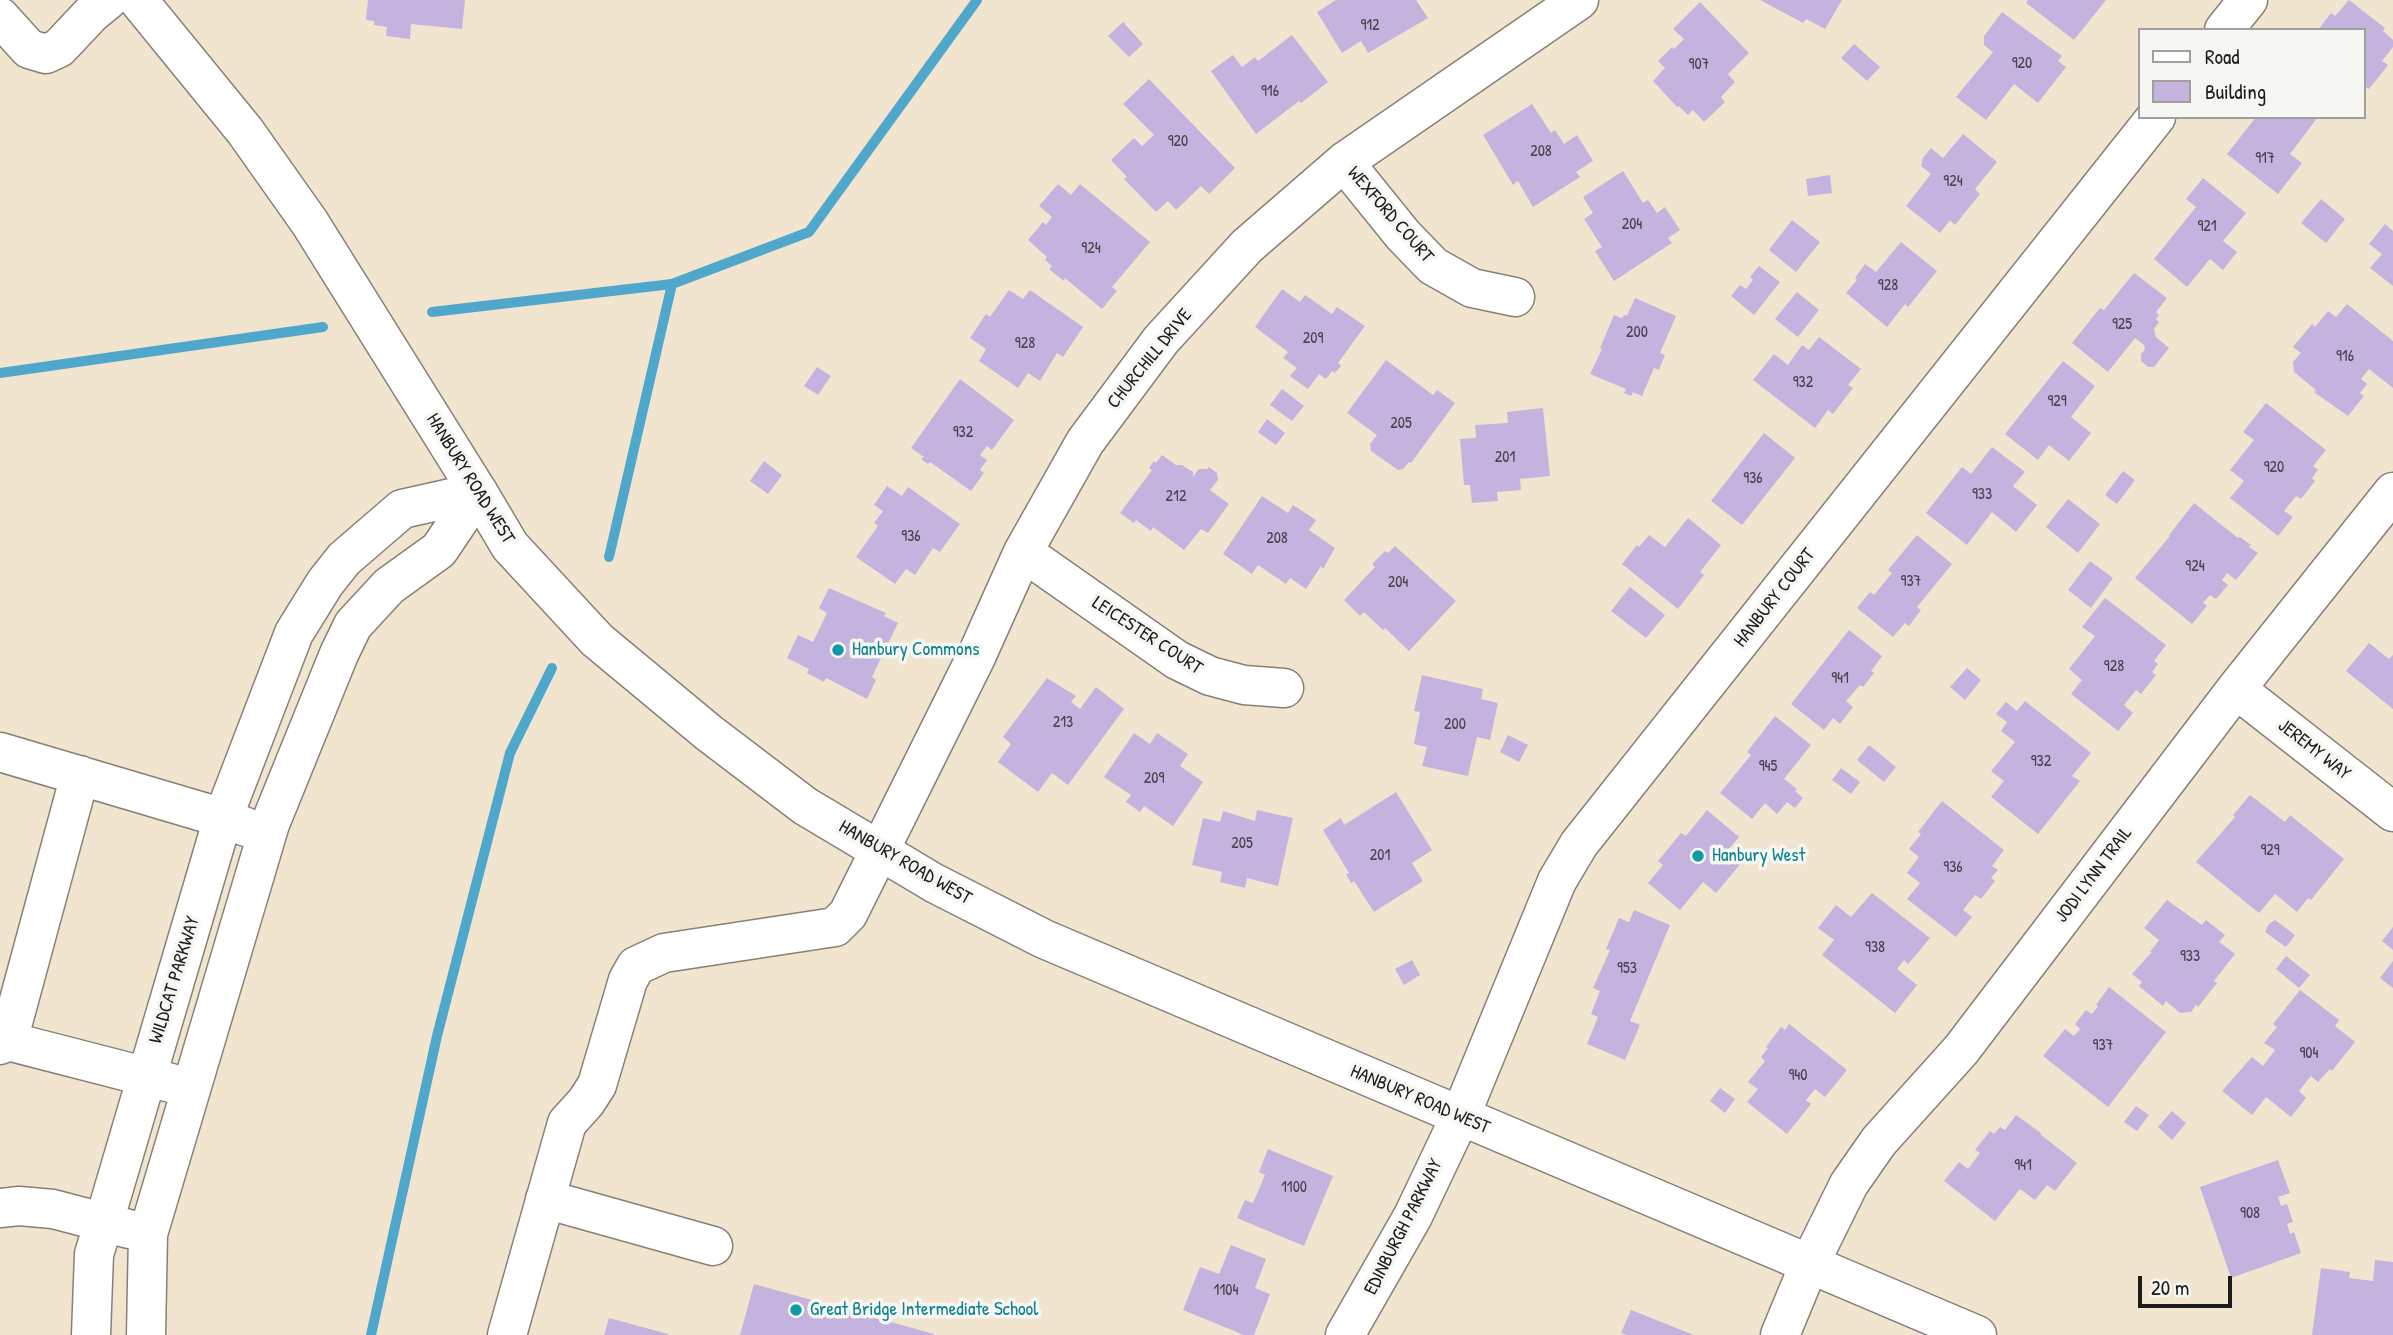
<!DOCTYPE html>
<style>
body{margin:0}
#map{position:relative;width:2393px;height:1335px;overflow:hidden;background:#f2e5cf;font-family:"Patrick Hand",sans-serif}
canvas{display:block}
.legend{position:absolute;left:2138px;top:28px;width:228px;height:91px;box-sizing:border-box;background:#f6f6f2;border:2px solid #9f9f9c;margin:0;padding:9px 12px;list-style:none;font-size:21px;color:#1c1c1c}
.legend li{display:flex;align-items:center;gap:14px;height:35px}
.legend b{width:35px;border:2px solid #9f9f9c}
.scale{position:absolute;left:2138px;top:1276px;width:94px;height:32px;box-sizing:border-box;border:4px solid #1c1c1c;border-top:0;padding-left:9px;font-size:21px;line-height:24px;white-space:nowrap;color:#1c1c1c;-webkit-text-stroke:5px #f6f6f2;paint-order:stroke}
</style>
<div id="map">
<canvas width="2393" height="1335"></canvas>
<ul class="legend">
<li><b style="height:9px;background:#fff"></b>Road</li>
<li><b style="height:19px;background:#c4b3de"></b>Building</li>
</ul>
<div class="scale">20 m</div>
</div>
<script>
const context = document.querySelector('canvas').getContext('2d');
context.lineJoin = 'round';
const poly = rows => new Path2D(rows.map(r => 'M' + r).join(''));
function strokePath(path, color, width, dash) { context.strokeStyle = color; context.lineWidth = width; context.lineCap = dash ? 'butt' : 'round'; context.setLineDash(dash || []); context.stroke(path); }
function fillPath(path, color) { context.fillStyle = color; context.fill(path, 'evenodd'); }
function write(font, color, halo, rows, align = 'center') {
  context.font = font + ' "Patrick Hand",sans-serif'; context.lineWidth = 7; context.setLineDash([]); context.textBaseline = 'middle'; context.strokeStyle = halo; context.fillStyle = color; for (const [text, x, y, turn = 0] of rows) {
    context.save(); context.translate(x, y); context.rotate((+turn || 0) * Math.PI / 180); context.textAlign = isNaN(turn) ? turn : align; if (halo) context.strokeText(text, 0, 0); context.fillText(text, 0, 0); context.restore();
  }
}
strokePath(poly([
 [432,312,672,284,809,232,977,0],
 [0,373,323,327],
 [609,557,672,284],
 [371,1335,437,1036,510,753,552,668]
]), '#50a7cc', 10);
fillPath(poly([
 [368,0,465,0,462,29,411,24,410,39,386,36,387,27,374,25,374,21,366,20],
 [1336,0,1416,0,1428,18,1368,53,1361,41,1342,53,1317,12],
 [1760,0,1842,0,1825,29,1806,19,1803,23],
 [2028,0,2106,0,2074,40,2026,3],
 [2349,0,2385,28,2383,31,2393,40,2393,47,2382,61,2388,65,2369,89,2363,85,2363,30,2318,30,2331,13,2335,16],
 [1700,2,1749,53,1728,74,1735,82,1721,97,1725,102,1704,122,1693,110,1688,115,1679,106,1677,107,1653,81,1665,68,1658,61,1672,47,1674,49,1684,39,1673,29],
 [2002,12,2062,56,2058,61,2066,67,2038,103,2014,84,1986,120,1956,97,1993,52,1984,45,1984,36],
 [1123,22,1143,44,1129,57,1108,36],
 [1292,35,1328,82,1301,103,1299,101,1256,134,1211,71,1233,55,1242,67,1255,57,1258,61],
 [1854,44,1880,67,1867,81,1841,58],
 [1149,79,1235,168,1209,194,1201,186,1176,210,1168,201,1156,212,1124,179,1127,177,1111,160,1134,138,1142,146,1154,135,1123,104],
 [1532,104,1551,133,1555,130,1564,144,1577,135,1593,161,1576,172,1580,177,1533,207,1518,181,1513,185,1483,135],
 [2256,117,2318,117,2290,154,2302,163,2278,194,2227,154],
 [1963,134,1997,162,1975,189,1980,194,1955,225,1950,220,1940,233,1906,206,1931,174,1921,166,1923,158,1931,148,1943,158],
 [1623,171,1643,203,1648,200,1657,213,1665,207,1680,230,1668,238,1672,243,1614,281,1595,251,1602,247,1584,219,1593,213,1583,197],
 [1830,175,1832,193,1808,196,1806,179],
 [2203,178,2246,213,2223,241,2237,252,2223,270,2210,259,2187,287,2154,259,2196,207,2186,199],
 [1058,184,1071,195,1080,184,1150,242,1112,287,1117,291,1102,309,1065,278,1064,281,1049,269,1052,266,1045,260,1047,257,1028,240,1043,222,1046,225,1052,217,1039,206],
 [2321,199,2345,219,2326,243,2301,223],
 [1792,220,1820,242,1796,272,1769,250],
 [2385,224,2393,231,2393,286,2370,268,2382,254,2369,244],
 [1901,242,1937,271,1908,307,1905,304,1887,327,1846,293,1857,280,1855,278,1865,264,1876,272],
 [1759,266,1780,282,1754,315,1731,296,1740,285,1746,289,1753,280,1750,277],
 [2134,273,2167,298,2156,312,2159,315,2156,319,2159,322,2154,329,2156,337,2169,348,2154,367,2148,367,2141,361,2141,354,2145,349,2144,345,2135,338,2108,372,2072,343,2100,308,2104,310],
 [1282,289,1300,302,1305,295,1332,314,1337,307,1365,326,1338,363,1341,366,1335,373,1332,371,1326,379,1319,374,1308,389,1290,376,1297,368,1283,358,1288,352,1255,327],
 [1009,290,1023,299,1030,290,1083,327,1063,357,1057,353,1040,381,1028,373,1018,388,979,361,986,349,970,338,986,314,990,317],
 [1797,292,1819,310,1798,337,1775,319],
 [1635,298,1676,316,1660,353,1665,355,1659,370,1654,368,1642,396,1633,392,1631,396,1624,393,1626,389,1590,374,1602,349,1600,348,1614,315,1622,318,1624,315,1627,316],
 [2347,304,2393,341,2393,388,2369,369,2361,379,2367,384,2360,393,2364,396,2348,416,2314,392,2316,390,2294,372,2293,362,2301,353,2293,347,2312,324,2315,327,2328,311,2336,317],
 [1819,337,1861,369,1848,385,1853,388,1833,414,1828,410,1815,428,1753,380,1774,354,1788,365,1802,345,1809,350],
 [1386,360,1433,395,1437,390,1455,403,1411,463,1409,462,1403,469,1398,470,1371,451,1370,444,1377,435,1347,413],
 [2063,361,2095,386,2071,417,2091,433,2069,461,2049,445,2038,460,2005,434],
 [817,367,831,376,818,395,804,386],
 [960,379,1014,420,992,450,987,446,980,455,987,460,980,470,984,473,971,491,930,462,928,464,921,459,924,457,911,448],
 [1282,389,1304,406,1292,421,1270,405],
 [2266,403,2326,450,2313,466,2318,470,2312,478,2315,481,2301,499,2296,496,2284,511,2293,517,2278,536,2230,498,2244,481,2230,470,2254,440,2243,432],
 [1543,408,1550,476,1520,479,1521,490,1497,492,1498,501,1472,503,1470,485,1464,485,1460,439,1476,438,1475,425,1508,423,1507,412],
 [1267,419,1285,433,1276,445,1258,432],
 [1764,433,1795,458,1742,525,1711,501],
 [1992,447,2025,472,2013,486,2037,505,2016,532,1992,512,1967,545,1926,513,1962,467,1971,474],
 [1162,455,1176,465,1182,465,1193,472,1193,477,1199,469,1207,469,1209,467,1217,473,1218,480,1210,490,1229,504,1208,533,1201,529,1184,550,1153,527,1151,531,1136,520,1134,523,1120,513,1152,470,1149,468,1154,461,1156,463],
 [764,461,782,475,768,494,750,481],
 [2123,471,2135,480,2117,504,2105,495],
 [887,486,902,496,908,487,960,524,940,552,933,548,915,575,906,569,895,584,856,557,878,526,874,523,883,511,874,505],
 [1262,496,1288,513,1293,505,1316,520,1309,530,1335,548,1323,569,1321,566,1306,589,1290,578,1286,584,1258,565,1252,574,1223,554],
 [2068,499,2100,524,2078,553,2046,527],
 [2194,503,2238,538,2240,537,2251,545,2249,547,2258,553,2236,580,2227,573,2222,580,2228,585,2216,599,2210,595,2203,603,2207,606,2192,624,2135,578,2170,536,2169,535],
 [1688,518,1721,545,1700,572,1704,575,1678,609,1622,564,1637,545,1639,547,1649,535,1665,547],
 [1917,535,1952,564,1917,607,1921,610,1909,626,1905,623,1893,637,1857,608,1870,592,1874,595,1892,573,1888,570],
 [1395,546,1456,601,1409,651,1385,628,1383,630,1364,612,1360,616,1344,600,1375,567,1372,564,1385,551,1388,553],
 [2090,561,2113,578,2091,608,2068,590],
 [1630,587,1665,615,1646,638,1611,611],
 [829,588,886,613,884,616,898,623,872,677,876,680,867,699,826,678,824,682,807,673,809,669,787,658,798,635,813,642,827,613,819,608],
 [2105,598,2166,645,2154,661,2158,664,2152,672,2156,675,2141,694,2136,690,2124,705,2133,713,2118,731,2071,694,2082,680,2069,669,2095,636,2082,627],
 [1849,630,1882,656,1871,671,1874,673,1863,687,1860,685,1846,701,1853,707,1840,724,1833,718,1824,730,1791,704],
 [2369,643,2389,659,2393,655,2393,709,2346,671],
 [1967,668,1981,680,1965,700,1950,687],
 [1422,675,1483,689,1481,699,1498,703,1490,740,1477,737,1468,776,1422,766,1427,747,1414,744,1420,712,1414,711],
 [1047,678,1076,696,1071,702,1080,709,1096,687,1124,709,1068,785,1052,773,1038,792,998,762,1011,744,1003,737],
 [2025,701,2091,753,2072,776,2080,781,2038,834,1991,797,2004,781,1991,771,2015,742,2001,731,2007,722,1996,714,2006,702,2017,711],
 [1775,716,1811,745,1784,779,1797,789,1795,791,1803,798,1795,808,1787,802,1777,814,1765,803,1752,819,1720,793,1751,755,1747,752],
 [1134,733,1150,744,1157,733,1188,754,1180,766,1203,782,1173,826,1144,806,1140,812,1126,802,1131,795,1104,777],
 [1508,735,1528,745,1519,762,1500,752],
 [1869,745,1896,767,1884,782,1857,760],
 [1841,768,1860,782,1851,794,1832,780],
 [1396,792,1432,850,1412,863,1423,881,1374,912,1354,881,1351,883,1346,874,1349,873,1323,830,1341,818,1344,825],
 [2250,795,2285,822,2290,815,2344,859,2311,900,2308,898,2297,912,2275,894,2259,913,2196,862,2235,817,2233,815],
 [1942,801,2004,850,1992,866,1998,870,1991,878,1995,881,1981,899,1975,895,1963,910,1972,917,1956,937,1907,899,1920,883,1907,873,1919,857,1909,849,1921,834,1918,832],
 [1257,810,1293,818,1278,886,1247,878,1245,888,1220,882,1222,872,1192,865,1203,818,1220,822,1223,811,1255,821],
 [1707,810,1739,837,1728,850,1742,862,1716,893,1703,882,1680,910,1648,883,1663,865,1658,861,1681,833,1686,836],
 [1872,893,1930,938,1915,956,1908,964,1904,960,1897,969,1917,985,1895,1013,1822,955,1834,940,1818,928,1836,905,1851,917],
 [2167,900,2202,925,2206,920,2225,935,2219,942,2235,954,2214,981,2217,983,2198,1007,2196,1005,2191,1012,2180,1013,2166,1001,2163,1006,2139,986,2142,982,2132,974,2152,952,2150,952,2159,940,2144,928],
 [1634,910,1670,925,1630,1021,1640,1025,1625,1060,1587,1044,1598,1017,1591,1014,1600,991,1593,988,1610,950,1606,949,1619,918,1629,922],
 [2275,920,2295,935,2286,947,2265,932,2269,924],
 [2393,927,2393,950,2382,941],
 [2286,956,2310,975,2299,988,2276,969],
 [1412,960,1420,975,1404,985,1395,969],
 [2393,961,2393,988,2380,978],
 [2109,987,2166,1032,2108,1107,2043,1056,2065,1029,2074,1036,2080,1029,2075,1024,2086,1010,2092,1014,2098,1006,2096,1005],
 [2300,990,2339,1020,2335,1026,2355,1042,2332,1071,2330,1069,2318,1082,2311,1076,2299,1091,2306,1098,2291,1117,2266,1097,2252,1115,2222,1091,2252,1057,2263,1066,2275,1050,2264,1043,2277,1027,2273,1024],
 [1789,1024,1847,1070,1825,1097,1815,1089,1806,1100,1811,1104,1787,1134,1747,1102,1758,1089,1748,1082,1765,1061,1761,1057,1768,1048,1766,1047,1781,1027,1785,1030],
 [1720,1088,1735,1099,1725,1113,1710,1101],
 [2136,1106,2149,1115,2137,1131,2124,1122],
 [2172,1111,2186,1123,2172,1140,2158,1127],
 [2016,1115,2041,1133,2040,1134,2077,1163,2055,1191,2047,1185,2035,1200,2020,1189,1995,1221,1944,1181,1959,1162,1968,1169,1980,1153,1975,1150,1990,1131,1994,1134,2000,1127,2005,1130],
 [1268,1149,1333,1176,1304,1246,1237,1218,1245,1200,1253,1203,1265,1175,1259,1172],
 [2278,1160,2290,1193,2278,1197,2281,1206,2287,1204,2293,1222,2287,1224,2290,1234,2294,1232,2301,1253,2231,1278,2200,1187],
 [1231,1245,1266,1259,1255,1288,1270,1294,1254,1335,1244,1335,1183,1310,1200,1267,1219,1274],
 [2375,1260,2393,1262,2393,1335,2312,1335,2321,1268,2350,1272,2349,1278,2373,1281],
 [754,1284,934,1334,934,1335,740,1335],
 [1631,1310,1694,1335,1627,1335,1621,1333],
 [609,1318,668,1334,668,1335,604,1335]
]), '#c4b3de');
const minor = poly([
 [0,17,29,49,46,54,59,48,92,13,108,0],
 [2224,30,2248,0],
 [1344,162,1403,235,1433,266,1472,288,1515,297],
 [1023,552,1177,660,1210,676,1244,685,1284,688],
 [2236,689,2393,812],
 [0,752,223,818,246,827],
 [0,1039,171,1083],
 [0,1045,8,1041,80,775],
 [545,1199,713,1246],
 [0,1208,19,1206,53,1209,129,1229],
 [91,1335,94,1254,104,1222,223,818,294,633,325,583,344,559,402,509,478,492],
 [146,1335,148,1234,270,824,339,654,353,625,389,586,439,550,478,492],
 [507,1335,567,1123,586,1102,597,1085,628,980,636,966,664,953,835,927,848,914,976,657,1023,552,1085,442,1161,340,1247,246,1344,162,1579,0],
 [1345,1335,1413,1216,1460,1117,1557,881,1579,844,2156,117],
 [1780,1335,1809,1265,1849,1184,1879,1141,1961,1050,2236,689,2393,492]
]);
const major = poly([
 [138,0,245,131,310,223,478,492,510,546,597,640,709,733,805,806,934,883,1044,939,1977,1335]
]);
strokePath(minor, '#878076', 41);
strokePath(major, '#878076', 41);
strokePath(minor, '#fff', 38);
strokePath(major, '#fff', 38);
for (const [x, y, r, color] of [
 [838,650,7,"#0f9aa8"],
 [1698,856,7,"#0f9aa8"],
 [796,1310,7,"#0f9aa8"]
]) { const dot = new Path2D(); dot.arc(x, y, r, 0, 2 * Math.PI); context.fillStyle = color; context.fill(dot); strokePath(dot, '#f6f6f2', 2.5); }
write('16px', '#46424c', null, [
 ["912",1370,26],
 ["920",2022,64],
 ["907",1699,65],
 ["916",1270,92],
 ["920",1178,142],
 ["208",1541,152],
 ["917",2265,159],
 ["924",1953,182],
 ["204",1632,225],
 ["921",2207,227],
 ["924",1091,249],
 ["928",1888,286],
 ["925",2122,325],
 ["200",1637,333],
 ["209",1313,339],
 ["928",1025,344],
 ["916",2345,357],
 ["932",1803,383],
 ["929",2057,402],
 ["205",1401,424],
 ["932",963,433],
 ["201",1505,458],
 ["920",2274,468],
 ["936",1753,479],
 ["933",1982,495],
 ["212",1176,497],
 ["936",911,537],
 ["208",1277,539],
 ["924",2195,567],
 ["937",1911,582],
 ["204",1398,583],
 ["928",2114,667],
 ["941",1840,679],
 ["213",1063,723],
 ["200",1455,725],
 ["932",2041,762],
 ["945",1768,767],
 ["209",1154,779],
 ["205",1242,844],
 ["929",2270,851],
 ["201",1380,856],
 ["936",1953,868],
 ["938",1875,948],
 ["933",2190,957],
 ["953",1627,969],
 ["937",2103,1046],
 ["904",2309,1054],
 ["940",1798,1076],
 ["941",2023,1166],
 ["1100",1294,1188],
 ["908",2250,1214],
 ["1104",1226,1291]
]);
write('19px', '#1c1c1c', '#f6f6f2', [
 ["WEXFORD COURT",1390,215,49],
 ["CHURCHILL DRIVE",1150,359,-51],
 ["HANBURY ROAD WEST",470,479,58],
 ["HANBURY COURT",1775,598,-52],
 ["LEICESTER COURT",1147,636,33],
 ["JEREMY WAY",2314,750,38],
 ["HANBURY ROAD WEST",905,863,30],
 ["JODI LYNN TRAIL",2094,875,-53],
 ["WILDCAT PARKWAY",175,980,-73],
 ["HANBURY ROAD WEST",1420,1100,23],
 ["EDINBURGH PARKWAY",1404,1227,-63]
]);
write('19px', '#0d838f', '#f6f6f2', [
 ["Hanbury Commons",852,650],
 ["Hanbury West",1712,856],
 ["Great Bridge Intermediate School",810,1310]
], 'left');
</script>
